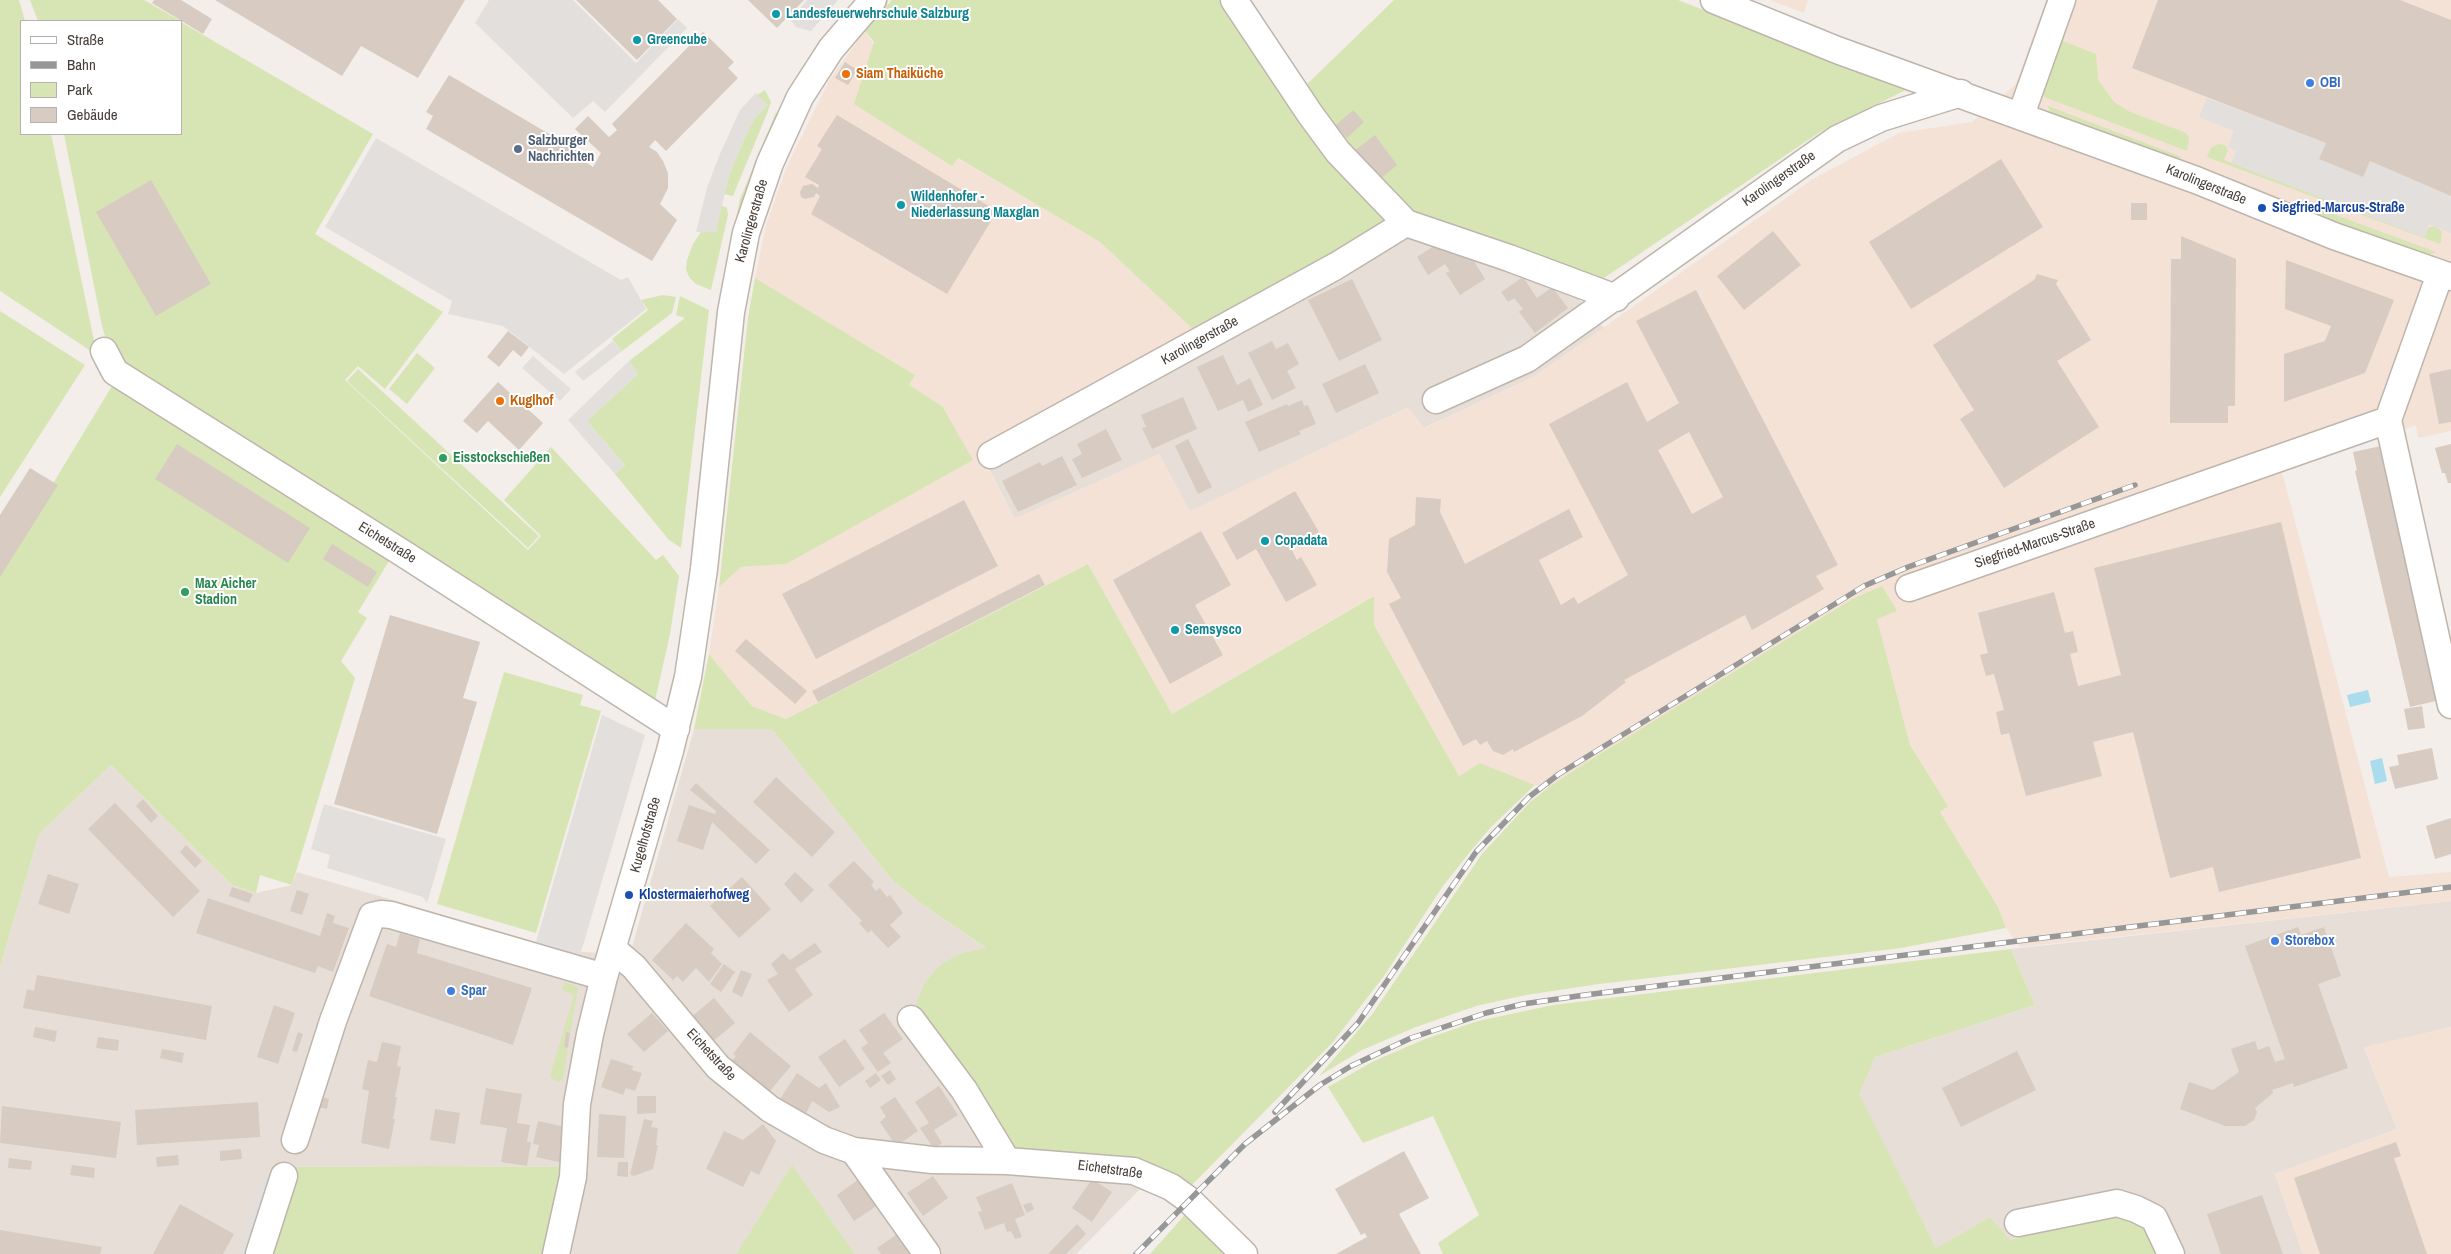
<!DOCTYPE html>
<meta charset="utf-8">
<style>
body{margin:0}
#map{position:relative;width:2451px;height:1254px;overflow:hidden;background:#f3eee9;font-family:"Archivo Narrow",sans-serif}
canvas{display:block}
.legend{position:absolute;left:20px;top:20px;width:162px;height:115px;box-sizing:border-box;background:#fff;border:1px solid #b5b2af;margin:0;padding:6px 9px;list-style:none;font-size:15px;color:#473e38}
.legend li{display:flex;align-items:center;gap:10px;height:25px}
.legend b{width:25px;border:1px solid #b5b2af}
</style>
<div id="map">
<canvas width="2451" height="1254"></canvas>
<ul class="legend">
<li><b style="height:6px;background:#fff"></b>Straße</li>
<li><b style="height:6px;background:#979797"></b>Bahn</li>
<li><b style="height:14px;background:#d7e5b4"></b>Park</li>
<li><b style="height:14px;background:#d7cbc2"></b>Gebäude</li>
</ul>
</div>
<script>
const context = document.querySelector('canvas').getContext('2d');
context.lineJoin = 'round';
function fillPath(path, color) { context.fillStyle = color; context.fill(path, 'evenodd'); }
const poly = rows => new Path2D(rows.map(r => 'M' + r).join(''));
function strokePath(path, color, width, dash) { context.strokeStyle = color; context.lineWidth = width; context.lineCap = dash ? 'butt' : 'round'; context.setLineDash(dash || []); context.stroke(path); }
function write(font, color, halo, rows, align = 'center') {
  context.font = font + ' "Archivo Narrow",sans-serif'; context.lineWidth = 4; context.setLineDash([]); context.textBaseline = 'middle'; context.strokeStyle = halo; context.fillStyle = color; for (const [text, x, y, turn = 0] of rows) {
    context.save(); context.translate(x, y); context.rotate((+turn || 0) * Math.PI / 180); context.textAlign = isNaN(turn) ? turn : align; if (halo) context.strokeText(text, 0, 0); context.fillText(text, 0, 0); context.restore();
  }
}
fillPath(poly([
 [1417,231,1569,288,1604,328,1535,376,1424,428,1407,408,1190,512,1159,454,1015,519,987,465],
 [694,729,772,729,893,881,922,904,987,949,961,953,1147,1182,1076,1254,855,1254,792,1166,736,1254,569,1254,586,1171,565,1167,430,1166,296,1167,271,1254,0,1254,0,967,39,834,111,765,232,885,256,893,292,885,297,872,536,942,581,952,630,954],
 [2451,901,2451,1027,2364,1048,2397,1129,2275,1174,2303,1254,2163,1254,2120,1211,2009,1240,1990,1217,1936,1248,1858,1094,1875,1057,2035,1005,2011,949]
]), '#e7dfd7');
fillPath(poly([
 [1770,0,1808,0,1804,13],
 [2046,0,2451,0,2451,431,2418,438,2416,425,2282,472,2389,877,2451,872,2451,901,2020,947,2006,928,1998,907,1940,812,1948,806,1910,745,1877,619,1882,586,1854,598,1549,787,1535,785,1480,763,1459,776,1374,625,1373,596,1172,714,1088,564,786,719,752,706,709,654,719,587,741,567,786,564,942,406,908,385,915,375,755,278,766,225,787,166,830,79,865,31,952,166,957,158,1100,242,1196,332,980,453,1015,519,1159,454,1190,511,1408,408,1425,428,1535,376,1813,179,1899,133,1972,122,2016,84],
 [2451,1027,2451,1254,2303,1254,2275,1174,2397,1129,2364,1047]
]), '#f4e2d6');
fillPath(poly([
 [0,0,19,0,25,21,21,21,21,134,51,134,97,355,0,291],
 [30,0,144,0,181,21,38,21],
 [892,0,1223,0,1384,213,1385,225,1196,332,1100,242,958,158,952,166,854,104,874,42,865,31],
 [1394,0,1678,0,1908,89,1820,132,1604,278,1408,213,1301,90],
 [181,22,373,134,315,234,443,312,385,389,358,366,345,380,528,550,541,536,504,500,551,447,656,560,663,555,679,576,670,634,655,701,129,375,107,343,102,326,64,134,181,134],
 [2058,39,2096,54,2098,80,2114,102,2130,112,2184,132,2188,135,2189,140,2187,151,2044,97,2044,82],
 [765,90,771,102,768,111,733,196,724,194,729,175,744,139,754,119,767,105,757,95],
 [2048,106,2182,157,2172,159,2061,118,2049,110],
 [776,112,779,120,724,283,721,288,740,199],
 [2218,144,2225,145,2228,150,2224,160,2424,237,2428,228,2434,226,2442,231,2441,241,2440,244,2207,157,2211,148],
 [2301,202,2371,228,2436,252,2428,255,2299,208],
 [721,205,727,208,728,215,711,290,696,284,689,277,686,269,687,260,693,244,701,232,716,232],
 [755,278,915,375,909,385,942,406,973,460,786,564,741,567,719,587,748,318],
 [663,295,676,297,672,313,622,351,612,339,648,310,641,300],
 [680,296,709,310,681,548,669,540,615,474,625,465,587,421,638,374,629,361,685,318,676,315],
 [0,311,85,365,0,497],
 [716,320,719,323,695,546,692,548],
 [417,353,435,368,407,404,389,389],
 [358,369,539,536,528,548,347,381],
 [115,381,392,556,358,612,367,618,341,661,355,678,292,885,260,875,256,893,232,885,111,765,39,834,0,967,0,571],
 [1088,564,1172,714,1374,596,1374,625,1459,776,1480,763,1535,785,1491,827,1474,847,1443,886,1384,976,1333,1042,1187,1190,1015,1155,914,1010,924,984,939,966,961,953,986,948,922,904,893,881,772,729,694,729,709,654,752,706,786,719],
 [1882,586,1897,611,1877,619,1910,745,1948,806,1940,812,1998,907,2006,928,1901,948,1599,984,1526,995,1476,1006,1416,1027,1362,1050,1319,1076,1373,1013,1482,854,1530,802,1549,787,1584,764,1854,598],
 [504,672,583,695,580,705,601,711,536,933,437,904],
 [2011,949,2035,1005,1875,1057,1859,1094,1936,1248,1990,1217,2010,1240,2120,1211,2140,1219,2163,1254,1443,1254,1438,1243,1479,1215,1433,1116,1363,1143,1328,1087,1374,1061,1425,1039,1478,1021,1553,1005],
 [564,982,577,986,578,989,570,1033,566,1033,564,1047,568,1048,563,1079,557,1082,550,1076,574,995,562,990],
 [792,1165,855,1254,736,1254],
 [430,1166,565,1167,545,1254,271,1254,296,1167],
 [1190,1209,1237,1254,1150,1254]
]), '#d7e5b4');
fillPath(poly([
 [489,0,573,0,636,63,678,19,687,28,605,112,593,101,573,118,475,23],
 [807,0,838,0,811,31,796,27,791,20],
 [756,93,767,105,754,119,744,139,729,175,716,232,696,232,707,188,719,156,740,110],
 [2207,98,2326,143,2319,159,2363,177,2370,161,2451,196,2451,233,2429,224,2424,237,2231,163,2236,151,2228,147,2234,131,2199,117],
 [376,138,621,280,628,277,646,309,564,374,503,326,448,314,452,301,325,227],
 [613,341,622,351,583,381,575,372],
 [533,356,571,389,560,401,522,368],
 [629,361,638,374,587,421,625,465,615,474,568,420],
 [602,715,645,735,581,952,536,942],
 [324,804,446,839,427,903,423,897,327,868,330,855,311,849],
 [263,1175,274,1179,252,1254,239,1254]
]), '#e2dfdd');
fillPath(poly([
 [2368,690,2371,702,2350,707,2347,695],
 [2382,758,2387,781,2375,784,2370,761]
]), '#a9dcec');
fillPath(poly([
 [154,0,181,0,212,19,203,34,152,3],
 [215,0,465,0,418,78,361,46,342,76],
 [576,0,658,0,677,19,637,60],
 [748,0,804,0,777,28],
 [2158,0,2400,0,2451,20,2451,196,2370,161,2363,177,2319,159,2326,143,2132,68],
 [703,32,734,62,728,68,738,78,666,151,655,140,649,147,657,152,663,161,668,173,668,188,660,204,677,220,652,261,426,129,433,116,426,112,449,75,590,158,587,163,593,167,601,153,575,129,588,116,609,137,617,130,612,124],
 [845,62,857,70,848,85,835,78],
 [1353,110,1364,122,1347,138,1335,126],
 [837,115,997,211,947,294,811,214,820,196,816,193,814,197,805,199,801,197,800,192,803,186,812,184,818,188,819,185,805,177,822,149,817,146],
 [1375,135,1397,165,1378,181,1354,151],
 [2001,159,2043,227,1911,309,1869,242],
 [151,180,211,284,156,316,96,212],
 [2131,203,2147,203,2147,220,2131,220],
 [1773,231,1801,265,1744,310,1717,276],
 [2181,236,2236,259,2235,406,2228,406,2228,423,2170,423,2171,259,2181,259],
 [1443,240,1453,255,1462,249,1469,260,1472,258,1485,279,1460,295,1446,273,1450,271,1445,264,1428,275,1417,257],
 [2286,260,2394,300,2365,373,2284,402,2284,354,2325,341,2331,326,2285,309],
 [2037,274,2058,280,2056,284,2091,340,2057,361,2099,427,2004,488,1960,419,1974,410,1933,345,2034,280],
 [1523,277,1537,298,1552,287,1568,308,1535,333,1519,312,1523,309,1514,298,1508,302,1501,292],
 [1352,279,1382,340,1339,361,1308,300],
 [1696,290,1838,565,1816,576,1824,589,1752,630,1745,615,1624,680,1626,682,1582,716,1514,752,1513,749,1503,755,1493,751,1487,741,1480,745,1476,739,1463,746,1389,604,1401,598,1387,572,1389,539,1415,525,1416,497,1441,499,1440,512,1465,564,1569,509,1583,537,1539,560,1561,605,1574,597,1578,604,1628,575,1549,424,1627,382,1647,422,1679,403,1636,321],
 [1689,432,1723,497,1692,514,1658,450],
 [508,331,529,347,521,357,513,350,499,367,487,357],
 [1272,341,1276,349,1288,343,1299,364,1287,371,1296,388,1272,400,1248,353],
 [1223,355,1237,385,1250,378,1263,405,1248,412,1243,400,1218,411,1197,367],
 [1365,364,1379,393,1336,413,1322,384],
 [2451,369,2451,422,2439,424,2429,374],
 [498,382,543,423,519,450,488,421,477,433,463,421],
 [1183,397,1197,429,1152,449,1142,428,1146,427,1141,415],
 [1302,400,1304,406,1308,405,1316,424,1299,431,1301,434,1259,452,1245,422,1287,404,1288,406],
 [1106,429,1122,460,1082,478,1072,459,1082,454,1077,444],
 [1188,439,1212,487,1198,494,1175,446],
 [177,444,310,528,288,563,155,479],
 [2451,444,2451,483,2448,483,2445,473,2442,473,2435,448],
 [2386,445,2440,700,2410,707,2355,471,2357,470,2353,452],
 [1062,456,1077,485,1018,512,1002,481,1040,462,1042,466],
 [30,468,58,485,0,577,0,515],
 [1295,491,1319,532,1291,548,1297,560,1301,557,1317,585,1286,602,1256,549,1237,560,1222,533],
 [964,500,998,566,816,659,782,594],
 [2281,522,2361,858,2219,892,2213,867,2170,878,2133,732,2093,742,2102,776,2026,796,2009,733,2001,735,1996,712,2004,710,1994,674,1986,676,1980,655,1988,653,1978,613,2054,592,2065,633,2073,631,2078,652,2070,654,2078,686,2121,675,2094,568],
 [1201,531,1231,585,1195,605,1223,655,1170,684,1113,580],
 [332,544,377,572,368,587,323,559],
 [1039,574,1045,585,818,702,812,691],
 [390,615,480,642,463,698,477,702,437,834,334,804],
 [746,639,807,691,795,704,735,651],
 [2422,706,2425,728,2408,730,2404,709],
 [2432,748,2438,779,2395,789,2389,767,2399,765,2397,755],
 [776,777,835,832,812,857,753,802],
 [696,783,770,850,756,864,712,822,703,850,677,841,689,805,715,814,716,811,690,790],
 [143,799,158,816,151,823,136,806],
 [115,803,200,891,173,917,88,829],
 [2451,818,2451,854,2435,859,2426,826],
 [186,845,202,861,195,868,180,852],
 [854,861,874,882,871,885,876,891,880,888,887,897,890,895,903,913,890,925,901,937,888,948,871,930,868,933,859,923,862,921,828,885],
 [795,872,814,890,801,903,784,884],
 [48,874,79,884,69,914,38,904],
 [742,877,771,909,739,938,710,906],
 [232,887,253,894,249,903,229,896],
 [297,890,309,894,302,915,290,911],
 [208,898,320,936,327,913,335,916,333,923,349,928,333,972,318,966,315,973,196,933],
 [686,923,714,949,711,953,722,964,709,982,696,968,683,982,677,976,673,980,652,960],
 [2298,927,2301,935,2324,927,2341,976,2318,984,2348,1068,2294,1087,2293,1083,2272,1090,2273,1093,2255,1108,2257,1112,2254,1120,2245,1126,2225,1126,2180,1109,2189,1082,2213,1090,2239,1072,2231,1049,2255,1041,2258,1050,2269,1046,2275,1062,2285,1059,2245,946],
 [400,933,420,939,417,953,532,988,513,1045,369,996,387,944,396,947],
 [815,943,822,952,795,969,813,995,789,1012,767,980,778,974,771,964,783,953,790,960],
 [724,964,735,972,721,992,710,984],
 [741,970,752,974,742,997,732,992],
 [37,975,212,1006,206,1040,23,1008,27,989,34,991],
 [714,998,735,1023,712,1042,691,1017],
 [274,1005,295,1013,278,1064,257,1057],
 [652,1013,668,1031,644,1052,627,1034],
 [884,1013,903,1039,883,1053,891,1063,878,1072,861,1048,868,1043,859,1030],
 [35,1027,57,1031,55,1042,33,1037],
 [298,1032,303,1034,297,1052,292,1051],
 [566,1032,570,1033,568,1048,564,1047],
 [750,1032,791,1066,769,1092,732,1061,736,1056,733,1054],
 [98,1037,119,1040,118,1051,96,1048],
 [845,1039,865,1069,839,1087,818,1057],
 [382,1042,401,1046,397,1066,401,1067,395,1097,397,1097,393,1119,395,1119,389,1149,361,1143,369,1091,362,1089,368,1060,377,1062],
 [162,1049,184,1053,182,1063,160,1058],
 [2017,1051,2036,1090,1961,1127,1942,1088],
 [611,1059,633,1066,632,1070,642,1073,635,1091,626,1088,623,1095,601,1087],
 [890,1070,896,1079,888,1085,881,1076],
 [797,1073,819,1088,826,1083,840,1107,829,1112,812,1101,806,1114,780,1099],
 [876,1073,881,1080,870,1088,865,1081],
 [939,1086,958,1115,934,1130,942,1143,934,1149,920,1128,929,1123,915,1102],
 [486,1088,522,1094,517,1123,530,1125,527,1142,531,1142,527,1166,501,1162,507,1128,480,1124],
 [637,1096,656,1096,656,1113,637,1114],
 [321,1097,329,1099,327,1109,318,1107],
 [895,1097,918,1131,896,1146,880,1122,886,1117,880,1107],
 [258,1102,260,1137,137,1145,135,1110],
 [2,1106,121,1122,116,1158,0,1143],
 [435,1109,460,1113,455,1144,430,1140],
 [599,1114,626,1116,624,1158,597,1157],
 [644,1119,653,1121,651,1127,658,1128,656,1145,658,1145,653,1169,634,1176,630,1174],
 [538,1121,570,1128,563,1163,536,1157,539,1145,533,1144],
 [763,1124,776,1141,759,1175,751,1171,743,1187,706,1169,724,1131,743,1140],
 [2396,1142,2401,1156,2394,1158,2427,1254,2320,1254,2294,1178],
 [241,1149,242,1159,220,1161,220,1151],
 [1404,1151,1429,1198,1399,1214,1421,1254,1336,1254,1367,1237,1365,1233,1361,1235,1335,1189],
 [178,1155,179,1165,157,1167,156,1157],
 [9,1158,32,1161,31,1170,8,1168],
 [618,1162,628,1162,628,1177,617,1176],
 [72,1165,95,1168,94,1178,70,1175],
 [866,1174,884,1201,854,1221,837,1195],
 [933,1176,948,1198,923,1216,907,1193],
 [1092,1179,1112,1192,1092,1222,1072,1208],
 [1012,1183,1025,1215,1015,1219,1022,1237,1015,1239,1011,1231,1007,1232,1004,1223,985,1230,978,1212,982,1211,976,1197],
 [2262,1195,2283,1254,2221,1254,2207,1214],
 [1031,1202,1034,1209,1027,1213,1023,1205],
 [180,1204,234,1234,223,1254,153,1254],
 [1077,1224,1086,1234,1066,1254,1050,1254,1049,1253],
 [0,1230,102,1247,100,1254,0,1254],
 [903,1230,920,1254,881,1254,877,1248]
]), '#d7cbc2');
const minor = poly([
 [1234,0,1310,114,1338,152,1406,223],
 [1714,0,1837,50,2196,180,2334,236,2451,277],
 [2021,115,2062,0],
 [2440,274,2388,420,2451,705],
 [104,351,115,372,404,554,676,729],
 [1436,400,1527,359,1837,139,1881,118,1961,93],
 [991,455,1336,266,1406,223,1509,258,1616,298],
 [1909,588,2388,420],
 [613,949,634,967,718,1067,770,1109,824,1140,854,1151,932,1160,1007,1161,1134,1171,1171,1187,1189,1200,1244,1254],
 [911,1019,964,1090,1007,1161],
 [295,1140,333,1021,372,916,381,914,391,915,604,977],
 [854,1151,927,1254],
 [2018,1223,2117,1203,2136,1209,2154,1218,2171,1254],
 [259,1254,284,1176],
 [556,1254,573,1177,577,1104,590,1034,604,977,670,751,688,677,704,569,731,312,746,233,770,163,800,97,831,49,873,0]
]);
strokePath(minor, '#beb5ac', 29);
strokePath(minor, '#fff', 26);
const rail = poly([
 [1275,1112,1358,1023,1476,852,1529,797,1559,774,1864,586,1908,567,2135,485],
 [1136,1254,1245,1144,1320,1085,1351,1066,1411,1038,1486,1013,1523,1004,1585,995,2451,887]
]);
strokePath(rail, '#979797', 5.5);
strokePath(rail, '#fff', 4, [11]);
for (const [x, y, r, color] of [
 [776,14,5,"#0f9aa8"],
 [637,40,5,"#0f9aa8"],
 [846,74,5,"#e8710a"],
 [2310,83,5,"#3f7fe0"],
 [518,149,5,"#5c6f8a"],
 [901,205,5,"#0f9aa8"],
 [2262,208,5,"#1a4fb4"],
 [500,401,5,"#e8710a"],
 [443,458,5,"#2e9e5b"],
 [1265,541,5,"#0f9aa8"],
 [185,592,5,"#2e9e5b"],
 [1175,630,5,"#0f9aa8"],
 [629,895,5,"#1a4fb4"],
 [2275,941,5,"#3f7fe0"],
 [451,991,5,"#3f7fe0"]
]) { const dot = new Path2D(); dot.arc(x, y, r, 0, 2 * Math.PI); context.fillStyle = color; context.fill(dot); strokePath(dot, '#fff', 2); }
write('bold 14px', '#0d838f', '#fff', [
 ["Landesfeuerwehrschule Salzburg",786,14],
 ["Greencube",647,40],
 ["Wildenhofer -",911,197],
 ["Niederlassung Maxglan",911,213],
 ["Copadata",1275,541],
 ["Semsysco",1185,630]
], 'left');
write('bold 14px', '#c56008', '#fff', [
 ["Siam Thaiküche",856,74],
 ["Kuglhof",510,401]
], 'left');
write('bold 14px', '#366cbe', '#fff', [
 ["OBI",2320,83],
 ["Storebox",2285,941],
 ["Spar",461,991]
], 'left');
write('bold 14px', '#4e5e75', '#fff', [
 ["Salzburger",528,141],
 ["Nachrichten",528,157]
], 'left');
write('14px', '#473e38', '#fff', [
 ["Karolingerstraße",1779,179,-35],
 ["Karolingerstraße",2206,185,22],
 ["Karolingerstraße",752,221,-74],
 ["Karolingerstraße",1200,341,-29],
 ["Eichetstraße",387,543,32],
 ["Siegfried-Marcus-Straße",2035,544,-19],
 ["Kugelhofstraße",646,835,-74],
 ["Eichetstraße",711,1055,47],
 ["Eichetstraße",1110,1170,8]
]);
write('bold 14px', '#164399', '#fff', [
 ["Siegfried-Marcus-Straße",2272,208],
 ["Klostermaierhofweg",639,895]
], 'left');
write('bold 14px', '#27864d', '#fff', [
 ["Eisstockschießen",453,458],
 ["Max Aicher",195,584],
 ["Stadion",195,600]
], 'left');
</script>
